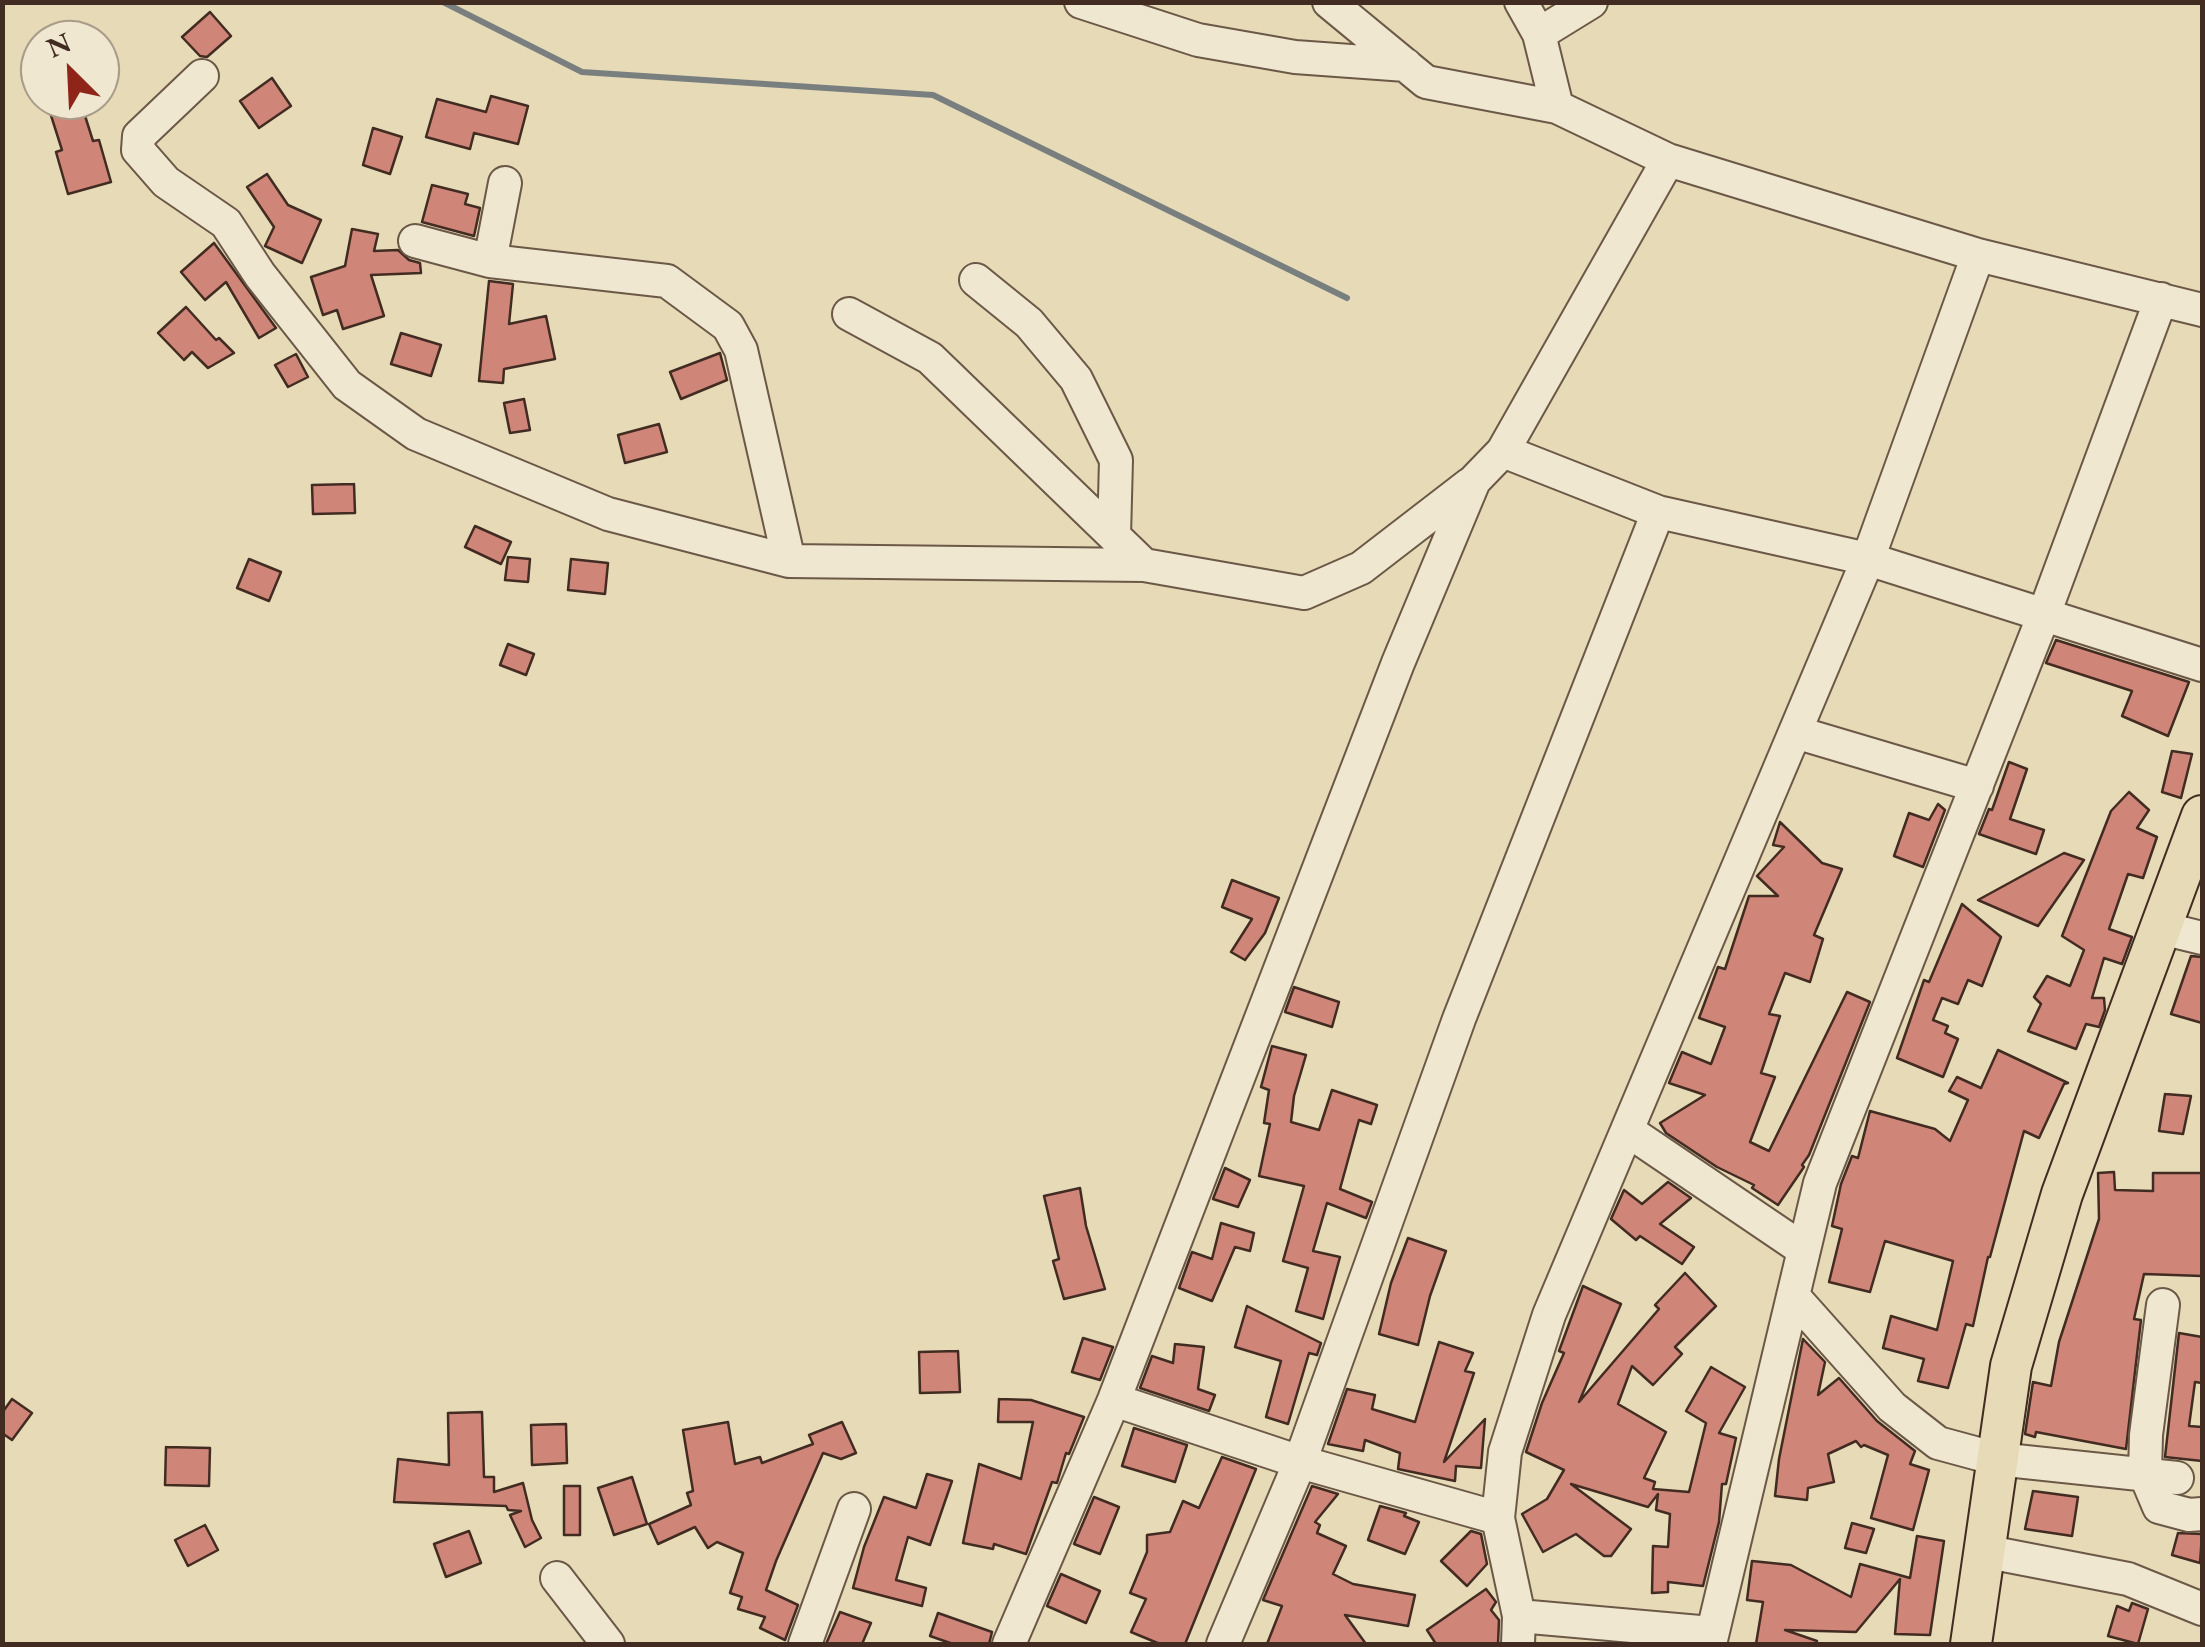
<!DOCTYPE html>
<style>
body{margin:0}
#map{position:relative;width:2205px;height:1647px;overflow:hidden;background:#e6dab7;font-family:"EB Garamond",serif}
canvas{display:block}
.frame{position:absolute;inset:0;border:5px solid #422c22;pointer-events:none}
.north{position:absolute;left:20px;top:20px;width:100px;height:100px;box-sizing:border-box;background:#efe7d0;border:2px solid #aa9c8a;border-radius:50%;rotate:336deg;font-size:28px;font-weight:700;line-height:40px;text-align:center;color:#422c22}
.north::after{content:'';display:block;margin:auto;width:35px;height:45px;background:#8f2418;clip-path:polygon(50% 0,100% 100%,50% 72%,0 100%)}
</style>
<div id="map">
<canvas width="2205" height="1647"></canvas>
<div class="frame"></div>
<div class="north">N</div>
</div>
<script>
const context = document.querySelector('canvas').getContext('2d');
context.lineJoin = 'round';
const poly = rows => new Path2D(rows.map(r => 'M' + r).join(''));
function strokePath(path, color, width, dash) { context.strokeStyle = color; context.lineWidth = width; context.lineCap = dash ? 'butt' : 'round'; context.setLineDash(dash || []); context.stroke(path); }
function fillPath(path, color) { context.fillStyle = color; context.fill(path, 'evenodd'); }
strokePath(poly([
 [443,2,582,72,933,95,1347,298]
]), '#797f7e', 6);
const building = poly([
 [210,12,231,36,207,57,200,56,182,37,210,12],
 [272,78,291,106,259,128,240,101,272,78],
 [491,96,528,106,518,144,474,133,470,149,426,137,437,99,486,112,491,96],
 [67,100,80,100,93,141,99,140,111,182,68,194,56,152,62,150,48,106,67,100],
 [373,128,402,137,390,174,363,165,373,128],
 [267,174,288,205,321,220,302,263,265,246,274,227,247,187,267,174],
 [432,185,468,194,465,204,480,208,474,236,422,222,432,185],
 [352,229,378,234,374,251,398,250,409,260,420,263,421,273,371,275,384,316,343,329,337,310,323,315,311,277,345,266,352,229],
 [214,243,276,328,259,338,226,282,205,300,181,272,214,243],
 [489,281,513,284,509,324,546,316,555,359,504,369,503,383,479,381,489,281],
 [186,307,216,340,219,338,234,353,208,368,192,352,184,360,158,333,186,307],
 [401,333,441,345,431,376,391,364,401,333],
 [720,353,727,380,681,399,670,372,720,353],
 [296,354,308,377,288,387,275,365,296,354],
 [524,399,530,430,510,433,504,403,524,399],
 [659,424,667,452,625,463,618,435,659,424],
 [354,484,355,513,313,514,312,485,354,484],
 [475,526,511,542,501,564,465,547,475,526],
 [508,557,530,559,528,582,505,580,508,557],
 [249,559,281,572,269,601,237,588,249,559],
 [571,559,608,563,605,594,568,590,571,559],
 [2056,640,2189,682,2168,736,2122,716,2132,691,2046,663,2056,640],
 [508,644,534,654,526,675,500,665,508,644],
 [2172,751,2192,754,2181,798,2162,792,2172,751],
 [2009,762,2027,769,2010,819,2044,830,2036,854,1979,834,1989,809,1992,810,2009,762],
 [2129,792,2149,810,2137,828,2157,837,2143,878,2128,874,2109,929,2132,937,2122,964,2104,958,2092,998,2104,998,2105,1010,2099,1027,2086,1024,2076,1049,2028,1031,2041,1004,2034,997,2047,976,2070,986,2084,950,2062,936,2111,811,2129,792],
 [1938,804,1945,810,1923,867,1894,856,1909,813,1929,820,1938,804],
 [1780,822,1822,863,1842,869,1814,935,1823,939,1810,982,1785,973,1769,1014,1780,1016,1761,1073,1775,1077,1750,1142,1769,1151,1847,992,1870,1002,1809,1155,1802,1165,1804,1167,1778,1205,1752,1188,1754,1185,1717,1167,1666,1133,1660,1123,1705,1095,1669,1083,1682,1052,1711,1064,1725,1027,1699,1018,1718,967,1725,969,1749,896,1778,896,1757,876,1784,847,1773,845,1780,822],
 [2064,853,2084,860,2038,926,1978,900,2064,853],
 [1232,880,1279,898,1265,933,1245,960,1231,952,1252,919,1222,907,1232,880],
 [1962,904,2001,937,1982,986,1968,980,1958,1004,1942,998,1933,1020,1948,1026,1945,1033,1958,1039,1943,1077,1897,1058,1924,980,1929,982,1962,904],
 [2191,956,2202,957,2202,1023,2171,1014,2191,956],
 [1294,987,1339,1002,1332,1027,1285,1012,1294,987],
 [1272,1046,1306,1055,1294,1096,1291,1122,1319,1130,1332,1090,1377,1105,1371,1124,1359,1120,1340,1189,1372,1202,1366,1218,1327,1203,1313,1251,1340,1257,1323,1319,1296,1311,1308,1268,1283,1261,1304,1186,1259,1176,1270,1124,1264,1123,1269,1090,1261,1087,1272,1046],
 [1998,1050,2068,1083,2064,1084,2039,1138,2024,1131,1990,1257,1988,1257,1973,1326,1966,1324,1948,1388,1918,1381,1924,1359,1883,1348,1891,1316,1937,1330,1953,1261,1885,1241,1870,1292,1829,1282,1842,1229,1832,1226,1841,1184,1852,1156,1858,1158,1870,1111,1935,1129,1950,1141,1968,1100,1949,1091,1957,1077,1981,1088,1998,1050],
 [2165,1094,2191,1096,2183,1134,2159,1131,2165,1094],
 [1225,1168,1250,1180,1238,1207,1213,1199,1225,1168],
 [2114,1172,2115,1190,2153,1191,2153,1173,2202,1173,2202,1276,2144,1274,2134,1319,2141,1320,2126,1449,2036,1432,2035,1437,2025,1434,2033,1382,2051,1386,2059,1342,2099,1219,2098,1173,2114,1172],
 [1668,1182,1691,1198,1660,1224,1694,1247,1682,1264,1640,1236,1636,1240,1611,1219,1624,1190,1642,1204,1668,1182],
 [1080,1188,1086,1226,1105,1289,1064,1299,1053,1261,1059,1259,1044,1196,1080,1188],
 [1221,1223,1254,1233,1250,1251,1235,1247,1212,1301,1179,1288,1192,1252,1212,1259,1221,1223],
 [1408,1238,1446,1251,1430,1296,1418,1345,1379,1334,1391,1283,1408,1238],
 [1685,1273,1716,1306,1675,1347,1682,1354,1653,1385,1632,1366,1618,1404,1666,1432,1644,1478,1655,1482,1653,1489,1689,1492,1706,1423,1686,1411,1711,1367,1745,1387,1719,1433,1736,1438,1726,1484,1722,1484,1719,1522,1703,1586,1668,1582,1668,1592,1652,1593,1653,1546,1668,1547,1670,1514,1656,1510,1658,1494,1648,1507,1571,1484,1631,1529,1611,1556,1604,1556,1576,1534,1543,1552,1522,1514,1547,1499,1564,1470,1526,1452,1542,1403,1564,1353,1559,1351,1583,1286,1621,1304,1579,1402,1659,1309,1655,1305,1685,1273],
 [1247,1306,1321,1343,1317,1355,1309,1353,1288,1424,1266,1417,1281,1361,1235,1347,1247,1306],
 [2179,1333,2202,1337,2202,1383,2195,1382,2189,1426,2202,1427,2202,1461,2165,1457,2179,1333],
 [1083,1338,1113,1347,1100,1380,1072,1372,1083,1338],
 [1803,1339,1825,1362,1818,1395,1839,1378,1877,1421,1915,1451,1910,1464,1929,1470,1913,1530,1871,1518,1888,1455,1864,1445,1861,1447,1856,1441,1828,1454,1834,1482,1808,1488,1807,1500,1775,1496,1779,1459,1803,1339],
 [1439,1342,1473,1353,1465,1371,1474,1373,1444,1462,1485,1419,1481,1468,1456,1466,1455,1481,1398,1469,1400,1453,1365,1440,1363,1451,1328,1444,1347,1389,1375,1395,1372,1409,1415,1422,1439,1342],
 [1175,1344,1204,1347,1198,1389,1215,1395,1209,1411,1140,1388,1152,1356,1173,1363,1175,1344],
 [958,1351,960,1392,920,1393,919,1352,958,1351],
 [12,1399,32,1413,12,1440,2,1433,2,1413,12,1399],
 [999,1399,1031,1400,1084,1417,1069,1454,1066,1453,1057,1483,1052,1482,1026,1554,994,1544,993,1549,963,1543,979,1464,1021,1479,1033,1422,998,1422,999,1399],
 [482,1412,484,1477,494,1477,494,1492,523,1483,532,1520,541,1538,525,1547,510,1515,521,1511,508,1510,506,1506,394,1502,398,1459,449,1465,448,1413,482,1412],
 [728,1422,735,1464,760,1457,762,1463,813,1444,809,1435,842,1422,856,1453,841,1459,823,1453,776,1561,766,1590,798,1605,785,1640,760,1628,765,1617,738,1609,742,1597,730,1593,743,1553,717,1542,708,1548,695,1527,658,1544,649,1524,691,1505,687,1493,693,1491,683,1430,728,1422],
 [566,1424,567,1463,532,1465,531,1425,566,1424],
 [1134,1428,1187,1445,1175,1482,1122,1466,1134,1428],
 [166,1447,210,1448,209,1486,165,1485,166,1447],
 [1222,1457,1256,1469,1185,1644,1160,1644,1131,1632,1146,1599,1130,1593,1147,1552,1147,1535,1170,1532,1183,1501,1199,1508,1222,1457],
 [927,1474,952,1481,930,1545,908,1537,896,1580,926,1588,922,1606,853,1588,864,1547,884,1497,916,1508,927,1474],
 [632,1477,647,1524,614,1535,598,1488,632,1477],
 [564,1486,580,1486,580,1535,564,1535,564,1486],
 [1312,1486,1338,1494,1315,1522,1320,1525,1317,1533,1346,1546,1333,1574,1353,1584,1415,1595,1408,1626,1345,1615,1366,1644,1267,1644,1282,1606,1263,1600,1312,1486],
 [2033,1491,2078,1497,2072,1536,2025,1529,2033,1491],
 [1094,1497,1119,1507,1100,1554,1074,1544,1094,1497],
 [1380,1506,1406,1513,1404,1516,1419,1522,1405,1554,1368,1540,1380,1506],
 [1852,1523,1874,1529,1866,1553,1845,1548,1852,1523],
 [205,1525,218,1550,188,1566,175,1540,205,1525],
 [469,1531,481,1563,446,1577,434,1544,469,1531],
 [1471,1531,1481,1534,1487,1564,1467,1586,1441,1561,1471,1531],
 [2178,1533,2202,1534,2200,1563,2172,1555,2178,1533],
 [1917,1536,1944,1541,1930,1635,1895,1634,1900,1579,1856,1632,1785,1630,1817,1641,1816,1644,1756,1644,1763,1602,1747,1600,1752,1561,1791,1565,1851,1597,1860,1564,1910,1578,1917,1536],
 [1061,1574,1100,1591,1086,1623,1047,1606,1061,1574],
 [1486,1589,1496,1602,1491,1610,1499,1620,1498,1644,1436,1644,1427,1630,1486,1589],
 [2132,1603,2148,1609,2138,1644,2108,1636,2117,1606,2129,1611,2132,1603],
 [840,1612,871,1623,862,1644,826,1644,840,1612],
 [938,1613,992,1632,989,1644,953,1644,930,1636,938,1613]
]);
fillPath(building, '#d08579');
strokePath(building, '#422c22', 2.5);
const minor = poly([
 [1081,2,1198,40,1295,57,1406,65],
 [1329,2,1426,82,1557,107,1668,160,1978,255,2202,310],
 [1521,2,1539,34,1557,107],
 [1539,34,1591,2],
 [202,76,139,136,138,150,166,182,226,223,260,275,347,385,416,434,608,514,789,561,1144,565,1304,593,1361,568,1470,484],
 [415,241,490,261,667,281,728,326,741,350,789,561],
 [490,261,505,183],
 [976,280,1029,323,1076,379,1116,460,1114,536],
 [849,314,930,358,1144,565],
 [1503,451,1658,512,1868,559,2202,665],
 [1795,732,1977,786],
 [2161,928,2202,938],
 [1627,1130,1804,1250],
 [1793,1296,1892,1407,1938,1443,1997,1459,2177,1478],
 [2163,1305,2146,1435,2145,1474,2159,1507,2189,1515,2202,1514],
 [1114,1400,1300,1462,1498,1518],
 [1983,1551,2128,1579,2202,1609],
 [557,1578,608,1644],
 [1519,1616,1711,1633],
 [805,1644,854,1509],
 [1009,1644,1114,1400,1398,663,1474,481,1503,451,1668,160],
 [1223,1644,1300,1462,1459,1019,1658,512],
 [1518,1644,1519,1616,1498,1518,1505,1452,1549,1315,1868,559,1978,255],
 [1710,1644,1820,1183,2043,617,2161,299]
]);
const major = poly([
 [1971,1644,2011,1366,2062,1194,2202,816]
]);
strokePath(minor, '#6b5847', 36);
strokePath(major, '#422c22', 44);
strokePath(minor, '#efe7d0', 32);
strokePath(major, '#e6dab7', 40);
</script>
